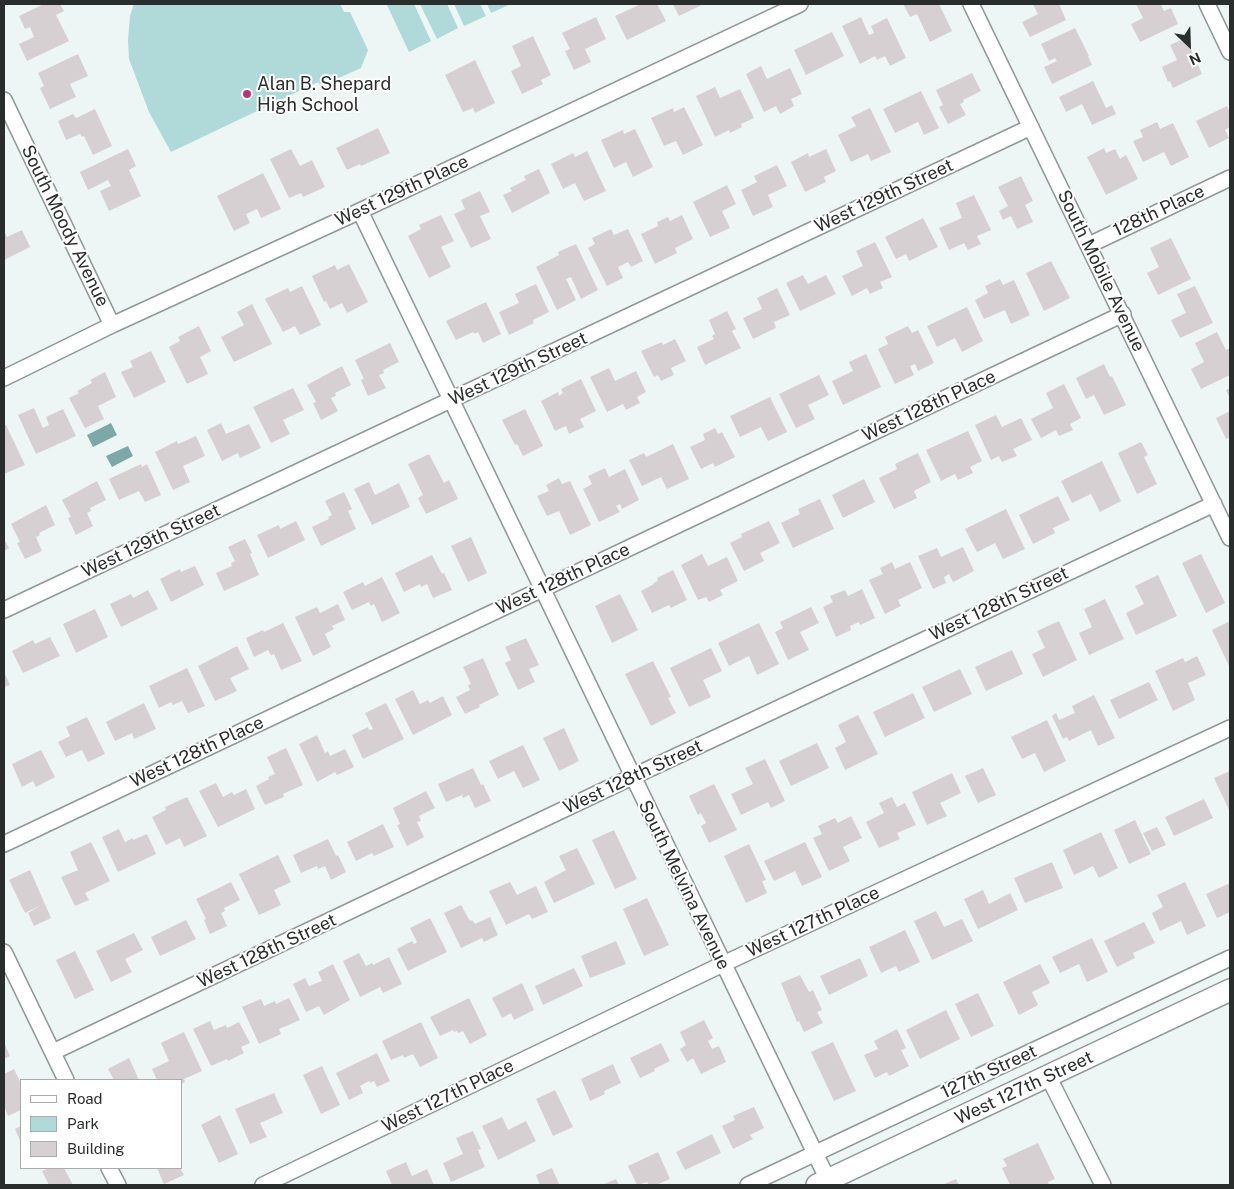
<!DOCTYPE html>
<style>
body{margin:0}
#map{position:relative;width:1234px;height:1189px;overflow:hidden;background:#edf5f5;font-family:"Public Sans",sans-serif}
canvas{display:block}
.frame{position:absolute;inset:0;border:5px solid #292d2c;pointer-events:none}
.legend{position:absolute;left:20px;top:1079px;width:162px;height:90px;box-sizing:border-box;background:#fff;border:1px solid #a9abab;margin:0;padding:6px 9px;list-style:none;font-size:15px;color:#292d2c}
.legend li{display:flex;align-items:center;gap:10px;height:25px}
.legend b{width:25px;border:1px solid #a9abab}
.north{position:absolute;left:1164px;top:20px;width:50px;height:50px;-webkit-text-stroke:4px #fff;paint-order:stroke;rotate:156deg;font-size:14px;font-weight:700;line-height:20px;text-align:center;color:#292d2c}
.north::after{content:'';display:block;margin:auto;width:18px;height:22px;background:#292d2c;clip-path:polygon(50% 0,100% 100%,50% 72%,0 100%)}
</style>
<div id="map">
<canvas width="1234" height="1189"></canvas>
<div class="frame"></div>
<ul class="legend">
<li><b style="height:6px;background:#fff"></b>Road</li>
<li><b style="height:14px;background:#afdad9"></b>Park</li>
<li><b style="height:14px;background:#d7d0d3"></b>Building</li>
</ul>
<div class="north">N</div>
</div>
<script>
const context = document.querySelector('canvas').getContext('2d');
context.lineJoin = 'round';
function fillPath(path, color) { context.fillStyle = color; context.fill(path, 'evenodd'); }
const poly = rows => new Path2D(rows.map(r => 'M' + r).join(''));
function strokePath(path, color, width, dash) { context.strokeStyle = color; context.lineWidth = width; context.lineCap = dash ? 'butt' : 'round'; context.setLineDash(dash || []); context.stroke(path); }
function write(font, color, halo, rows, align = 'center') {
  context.font = font + ' "Public Sans",sans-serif'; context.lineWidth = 4; context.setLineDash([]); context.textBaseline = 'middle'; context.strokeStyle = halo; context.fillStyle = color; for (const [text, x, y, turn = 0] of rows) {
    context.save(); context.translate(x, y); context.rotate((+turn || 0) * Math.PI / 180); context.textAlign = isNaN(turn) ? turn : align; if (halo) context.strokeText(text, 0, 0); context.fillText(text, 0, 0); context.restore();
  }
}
fillPath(poly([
 [134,4,340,4,344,12,350,12,368,50,361,68,321,86,318,82,171,152,149,112,129,59,128,40,130,16],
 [389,4,414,4,431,41,409,52,387,5],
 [420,4,447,4,458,28,437,39],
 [454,4,480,4,486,16,464,26],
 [487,4,511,4,491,13]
]), '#afdad9');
fillPath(poly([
 [111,423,117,435,93,447,87,435],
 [128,446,133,456,112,467,106,456]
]), '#7ca9a8');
fillPath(poly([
 [44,4,60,4,64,11,56,15,69,41,27,61,19,44,34,37,30,27,25,29,19,16],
 [641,4,657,4,666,21,627,40,615,16],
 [673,4,704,4,679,16],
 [903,4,939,4,952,31,930,42,917,14,910,17],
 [1033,4,1059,4,1066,20,1030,37,1022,22,1038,14],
 [1136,4,1164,4,1161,5,1164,11,1171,8,1178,24,1140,42,1131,24,1143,18],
 [596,17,606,39,585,49,591,62,574,70,565,51,570,49,562,33],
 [861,17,869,35,874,33,871,26,887,18,906,58,890,66,885,56,877,60,875,56,860,64,842,26],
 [1075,28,1089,56,1088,56,1092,65,1052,84,1044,67,1057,61,1055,58,1049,61,1041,44],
 [832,32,844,56,806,75,794,50],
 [533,36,551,75,541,80,543,84,522,94,511,71,521,66,512,46],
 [1186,38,1202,74,1173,88,1170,81,1168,82,1162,67,1177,60,1170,45],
 [78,54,88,76,70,84,76,97,50,109,40,88,44,86,38,73],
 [475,60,495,103,475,113,473,108,463,112,445,75],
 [761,66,767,79,790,68,802,94,791,99,794,106,780,114,776,106,764,112,746,74],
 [972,73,981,91,963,100,964,102,960,104,966,115,948,124,939,107,943,105,936,90],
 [1093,81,1106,108,1112,105,1116,114,1092,125,1082,104,1066,112,1059,97],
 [715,87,720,98,740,89,754,118,741,124,742,127,730,133,729,130,715,137,696,96],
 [921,91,939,128,924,135,918,122,895,133,883,109],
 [1227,106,1230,112,1230,127,1225,130,1229,138,1209,148,1196,121],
 [684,107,703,145,683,155,676,141,664,146,651,118,673,108,674,112],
 [870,108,891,152,871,161,868,154,851,162,838,135,856,126,851,117],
 [95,109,112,146,93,155,84,136,82,137,80,134,66,140,58,121,73,114,76,118],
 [1157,122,1160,129,1173,123,1189,157,1171,166,1164,152,1143,162,1133,141,1143,137,1140,130],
 [378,128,390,153,361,166,360,164,347,170,336,148],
 [635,129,653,167,633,177,626,162,614,168,601,140,623,130,624,134],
 [1104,148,1106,153,1115,149,1120,159,1126,155,1138,179,1106,195,1087,157],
 [128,149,136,166,129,170,141,196,109,211,100,191,111,186,108,180,88,190,80,172],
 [291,149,300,166,312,160,325,187,303,197,301,193,289,198,270,159],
 [826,149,836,171,824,177,826,182,805,192,791,162,808,153,809,157],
 [587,151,606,191,584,201,575,183,563,189,551,164,573,153,575,157],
 [777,165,787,186,768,195,773,207,753,216,741,190,757,182,754,176],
 [539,169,550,193,512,213,503,195,512,191,510,188,526,180,524,176],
 [263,173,281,209,261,218,257,209,246,214,250,223,234,231,217,196],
 [1021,176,1033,201,1025,205,1033,222,1017,229,1011,216,1003,220,999,211,1008,206,998,187],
 [727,185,736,204,722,211,730,228,710,237,693,202],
 [480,191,490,212,480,216,491,239,471,248,454,214,465,209,461,200],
 [974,195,991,230,977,236,981,244,968,250,964,243,949,250,939,228,962,218,956,203],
 [441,215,454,241,441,247,451,267,429,278,408,236,421,229,419,225],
 [682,215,693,239,675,248,677,253,655,264,641,234,658,226,657,222,668,217,670,221],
 [923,218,938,247,909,261,906,254,896,259,885,237],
 [611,229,614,235,628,229,643,261,631,267,628,262,618,267,623,278,607,286,588,248,595,244,592,238],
 [22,230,30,247,4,260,4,231,7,237],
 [1171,238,1191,279,1158,295,1147,273,1159,267,1150,248],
 [875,242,892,277,880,282,883,288,870,294,867,288,852,296,842,276,863,266,856,251],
 [576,244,598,290,581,299,571,277,566,279,576,300,557,310,536,267,559,255,558,252],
 [1051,261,1070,298,1044,311,1026,273],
 [349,264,368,302,347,313,342,303,330,309,326,301,324,302,312,276,335,265,337,270],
 [803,275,808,284,826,275,836,294,800,311,786,283],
 [1000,279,1003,285,1014,280,1030,315,1011,324,1005,310,984,319,975,300,988,293,985,286],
 [536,284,549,312,533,320,534,323,509,335,499,312,519,303,515,294],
 [302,286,321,325,300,335,295,326,283,332,265,299,288,288,290,292],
 [1195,286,1213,323,1180,338,1171,320,1186,313,1177,294],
 [777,288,790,315,774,322,776,328,753,339,743,318,762,309,757,298],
 [486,302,501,334,483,343,478,332,474,334,473,332,456,340,446,321],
 [252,304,272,344,234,362,221,337,244,325,237,312],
 [967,307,983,341,962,352,955,338,937,347,927,326],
 [727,311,736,329,732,331,741,348,705,365,697,347,714,339,712,336,715,334,709,320],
 [199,326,211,351,200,357,208,374,187,384,169,347,180,341,178,337],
 [908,326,912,333,918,330,934,363,918,371,915,364,910,366,914,375,895,384,878,349,888,344,885,337],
 [1217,332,1226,350,1230,348,1230,375,1201,389,1191,369,1204,362,1195,343],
 [675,339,686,361,671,368,674,375,661,381,658,375,654,377,641,351,662,342,663,345],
 [390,343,399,362,383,370,384,373,379,375,386,388,368,396,361,380,364,379,355,360],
 [151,351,166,382,134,398,121,372,133,367,130,361],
 [866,354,881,387,843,405,832,381,853,371,849,362],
 [1104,364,1110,377,1112,376,1126,405,1104,415,1094,395,1086,399,1076,378],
 [342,366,351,385,335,393,336,396,331,398,338,411,321,420,313,403,316,402,307,385],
 [609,368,615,381,636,371,646,392,637,397,640,403,626,410,623,404,607,412,590,377],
 [105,372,116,397,98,406,104,419,85,428,69,398,79,393,77,391,92,383,90,380],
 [819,375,829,395,808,405,815,419,796,428,779,394],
 [581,379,596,411,580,419,584,427,569,434,566,426,555,431,541,401,558,392,559,396,563,393,561,389],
 [1064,384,1081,418,1070,424,1073,430,1059,436,1056,430,1041,438,1031,419,1053,408,1046,393],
 [293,388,304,410,283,420,290,434,271,443,253,407],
 [1230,388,1230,399,1226,390],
 [770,397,787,432,768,441,761,427,740,437,730,416],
 [34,408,43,428,49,425,46,417,63,409,76,436,36,454,18,415],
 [525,409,543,446,523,456,517,444,515,445,502,420],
 [1230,411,1230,437,1226,439,1216,418],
 [996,415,1002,427,1021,418,1032,440,1013,449,1017,456,1002,462,999,456,991,460,975,425],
 [221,423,226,434,249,424,261,448,240,458,238,453,222,461,207,430],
 [6,425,25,465,4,474,4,426],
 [715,428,718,434,722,432,735,457,715,467,713,463,701,469,690,447,705,440,703,434],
 [968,431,982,461,970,467,973,473,958,480,955,474,941,481,926,450],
 [196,436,205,456,183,466,190,482,173,490,155,452,177,441,178,444],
 [1141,442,1148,455,1144,457,1157,484,1137,494,1118,453],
 [673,444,689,479,667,489,661,477,642,486,629,460,644,453,646,457],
 [918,453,931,482,914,491,917,498,894,509,879,478,897,469,895,464],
 [429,454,444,483,449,480,458,499,426,514,418,498,423,495,408,464],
 [1102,461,1121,501,1100,512,1091,494,1072,503,1061,481],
 [141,464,142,467,147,464,161,495,145,502,139,491,119,500,109,479],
 [605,468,609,477,625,469,639,500,622,509,620,504,616,506,620,512,599,522,583,489,592,484,588,476],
 [559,478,562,484,570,481,591,525,570,535,559,511,547,516,537,496,549,491,546,485],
 [864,479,875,502,843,518,832,495],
 [97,481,106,500,90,508,91,511,87,513,93,526,76,535,68,518,71,517,62,500],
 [369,482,375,495,399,483,410,507,372,525,354,489],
 [344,492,352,509,348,511,356,529,321,546,312,527,329,519,328,517,332,515,325,501],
 [1058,496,1070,520,1053,528,1055,533,1033,544,1019,515],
 [820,499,834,529,793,548,781,523,800,514,798,509],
 [46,505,55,525,39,533,40,535,36,537,42,551,25,559,17,543,20,542,11,524],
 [1006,509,1025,549,1003,559,995,543,977,552,965,529],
 [296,521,305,540,268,558,257,535,279,525,280,529],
 [769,521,780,543,760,553,764,561,744,571,730,543,742,537,741,534],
 [471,537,487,573,468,582,451,546],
 [4,539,9,548,4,551],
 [245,539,252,553,250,554,259,575,224,591,216,573,232,566,231,563,235,561,228,547],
 [963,547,974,571,953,582,949,574,944,577,946,583,933,589,918,556,937,548,941,557],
 [702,554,708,566,727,557,738,581,720,590,723,595,709,602,706,597,698,600,681,565],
 [1201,554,1225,603,1206,613,1182,563],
 [432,555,442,574,444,573,452,590,433,598,427,584,421,587,420,584,404,592,395,573],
 [892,562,895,569,910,562,922,588,898,600,901,606,885,614,869,580,883,574,880,568],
 [195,566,204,585,171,602,160,579,180,569,181,572],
 [673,570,687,600,671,608,669,605,652,613,641,591,654,584,653,583,658,581,657,578],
 [1158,575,1177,616,1136,635,1126,613,1144,604,1135,586],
 [382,577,400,613,382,622,374,604,371,606,369,602,352,610,343,592,363,582,365,586],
 [862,589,875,618,860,625,859,622,850,626,851,630,836,637,823,607,833,602,830,596,845,590,848,596],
 [148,590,158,609,121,627,110,604,131,594,133,598],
 [620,594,638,630,612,643,595,606],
 [1105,599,1124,639,1089,655,1079,633,1092,627,1084,609],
 [338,604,345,620,332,626,334,629,325,634,331,647,313,656,295,617,317,607,320,613],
 [811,607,819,623,800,632,809,650,788,660,775,632,783,628,780,622],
 [95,609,108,637,76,653,63,624],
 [1059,621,1077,660,1043,677,1032,654,1045,648,1037,631],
 [1230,621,1230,668,1212,630],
 [283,623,302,661,281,670,274,654,271,655,268,650,254,657,246,638,263,630,264,632],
 [759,623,779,664,757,675,749,656,729,666,718,643],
 [50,637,60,656,23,673,12,651,33,640,35,644],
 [526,638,539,665,529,669,535,682,518,690,505,663,511,660,505,647],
 [237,646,249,669,230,678,237,691,215,701,198,666],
 [711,648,722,671,703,680,711,697,689,707,670,668],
 [1012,650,1023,674,986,691,975,667],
 [1197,656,1206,675,1188,683,1195,700,1173,711,1155,671,1183,658,1185,662],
 [483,658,499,695,479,705,480,707,465,714,456,697,470,690,468,685,471,684,463,667],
 [653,661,671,697,668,698,676,713,651,726,625,674],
 [187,668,205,706,188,713,182,701,173,705,171,702,159,708,149,686],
 [960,669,972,694,934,712,922,687],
 [4,672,10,685,4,687],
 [1149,682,1158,700,1119,719,1110,700],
 [413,690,420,704,428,700,430,703,443,696,452,715,413,735,395,699],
 [913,693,925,718,885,737,873,712],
 [1094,695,1115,738,1098,746,1091,730,1069,741,1067,737,1063,739,1052,716,1056,713,1059,720,1075,713,1072,706],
 [144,703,156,729,134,739,132,733,115,741,106,722],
 [386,703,404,739,363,759,352,735,368,727,369,730,373,729,365,713],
 [858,715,878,754,845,770,835,748,846,742,838,725],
 [87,717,105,754,88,762,82,750,66,757,58,742,70,736,66,727],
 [1047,720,1066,761,1044,772,1035,753,1022,759,1011,737],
 [564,728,579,761,559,771,543,738],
 [317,735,325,753,328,751,330,756,345,749,354,767,337,775,335,772,317,782,299,744],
 [817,743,829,768,791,786,779,761],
 [523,745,540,780,523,788,514,771,498,779,489,761],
 [286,748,303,785,283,794,284,797,265,805,256,786,269,779,268,777,275,774,267,757],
 [41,750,55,777,36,787,33,781,22,787,12,764],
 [765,759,785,801,771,808,768,802,741,815,731,794,753,784,745,768],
 [473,768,481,785,483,784,491,801,475,808,469,795,463,798,462,795,446,802,438,784],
 [983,768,996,795,978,803,965,776],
 [1230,771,1230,812,1214,778],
 [952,773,961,793,940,803,947,816,927,825,912,792],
 [216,783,223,797,232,792,234,795,246,789,255,809,218,827,199,791],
 [714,784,737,830,709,843,701,826,706,823,701,813,698,815,689,796],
 [426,791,435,808,419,816,421,821,417,822,424,837,407,846,397,825,400,824,393,808],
 [187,797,207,836,184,847,180,838,166,845,152,817,166,810,165,807],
 [892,797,897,807,905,803,916,825,897,833,900,839,879,848,866,822,884,813,879,803],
 [1204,799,1213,818,1174,836,1165,817],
 [851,816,862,838,843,847,850,861,829,871,813,838,822,834,818,826,835,818,838,823],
 [1135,820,1151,854,1129,864,1114,830],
 [383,824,394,847,374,856,372,853,356,861,347,842],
 [1157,827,1166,845,1152,851,1143,833],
 [119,829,125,842,133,838,133,840,147,834,156,854,118,872,102,837],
 [614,830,637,879,615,889,592,840],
 [1101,832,1118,868,1099,878,1093,866,1074,875,1063,850],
 [328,839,336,856,338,855,346,872,331,880,325,866,318,869,317,866,301,873,293,855],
 [91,842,110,881,85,893,89,900,75,906,61,877,78,870,70,852],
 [805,842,822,877,802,886,795,871,774,881,764,861],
 [749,844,766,880,762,881,767,893,746,903,724,856],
 [577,848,595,884,554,903,544,882,566,870,559,856],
 [278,855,291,882,274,890,281,905,259,915,239,874],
 [1052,862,1063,888,1025,903,1014,878],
 [30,870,51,918,34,926,28,913,41,905,25,913,9,880],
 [231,882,240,900,224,908,225,911,221,913,227,926,210,934,204,920,206,919,196,899],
 [510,882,517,895,536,886,548,912,532,919,529,914,506,925,489,891],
 [1185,882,1206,926,1187,935,1181,921,1160,931,1152,913,1163,907,1157,895],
 [1230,883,1230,912,1217,918,1206,894],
 [983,890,989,904,1010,893,1018,910,978,929,964,899],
 [647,898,669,945,644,956,623,909],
 [461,905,470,921,472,920,475,924,490,917,498,935,484,942,482,938,461,948,444,913],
 [936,911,944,927,962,919,973,941,932,960,914,921],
 [430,918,447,952,408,971,397,949,412,941,414,944,417,942,410,928],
 [186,920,196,939,160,956,151,937],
 [1144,922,1155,943,1133,953,1135,958,1117,967,1104,941],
 [905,930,920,962,899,972,896,966,881,973,869,947],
 [134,933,143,950,125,959,132,972,111,982,96,951],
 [1092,938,1108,972,1087,982,1079,964,1060,973,1052,957],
 [616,941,626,964,590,978,581,956],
 [75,951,94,990,75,999,56,960],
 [359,953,366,966,372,963,373,965,389,957,402,984,383,993,380,987,360,997,343,961],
 [860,958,868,976,829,995,820,976],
 [333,964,350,1000,324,1015,319,1006,306,1012,293,984,305,978,309,986,322,981,318,972],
 [1040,964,1050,983,1032,992,1038,1005,1019,1015,1003,982],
 [574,968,583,986,543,1005,535,986],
 [800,975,809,992,813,990,822,1010,817,1012,823,1023,804,1032,799,1021,797,1022,781,983],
 [522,983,534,1010,514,1020,511,1013,502,1018,492,998],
 [978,993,994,1026,971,1037,955,1004],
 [289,998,300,1020,279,1029,281,1034,259,1044,242,1007,261,999,264,1006,275,1001,276,1004],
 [469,998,487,1035,470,1044,463,1031,458,1033,457,1031,454,1032,453,1030,440,1036,430,1017],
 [946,1010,960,1039,920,1059,906,1030],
 [704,1020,713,1038,708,1041,712,1049,719,1046,726,1062,701,1074,693,1058,687,1062,680,1049,686,1045,680,1032],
 [210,1021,214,1030,226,1025,227,1028,239,1022,250,1043,241,1047,244,1053,228,1061,227,1059,211,1066,193,1029],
 [421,1022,438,1058,420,1067,413,1054,404,1058,403,1055,391,1060,382,1041],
 [897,1029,906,1048,901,1050,909,1066,889,1076,887,1072,875,1078,864,1055,878,1049,874,1041],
 [184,1032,202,1071,184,1079,185,1082,181,1084,181,1080,157,1080,152,1069,169,1061,161,1043],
 [4,1042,10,1056,4,1059],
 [833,1042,856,1091,834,1101,811,1052],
 [661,1043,670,1061,654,1069,655,1071,640,1078,630,1058],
 [377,1053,390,1081,377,1087,374,1081,370,1083,369,1081,360,1086,363,1093,349,1100,336,1073],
 [129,1058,139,1080,114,1080,108,1069],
 [613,1064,621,1083,604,1091,605,1094,590,1101,581,1079],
 [322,1066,340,1105,321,1114,303,1075],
 [14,1069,21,1084,21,1110,8,1116,4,1106,4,1074],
 [555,1090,573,1127,553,1136,536,1099],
 [274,1093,283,1113,260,1123,267,1137,250,1144,235,1109],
 [754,1107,764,1128,750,1135,753,1139,733,1149,722,1126,735,1120,733,1116],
 [220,1115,238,1154,219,1163,201,1125],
 [502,1117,508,1130,526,1121,536,1141,498,1160,482,1126],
 [21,1126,21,1143,15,1129],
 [473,1131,481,1149,478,1150,485,1167,451,1182,443,1163,463,1154,456,1138],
 [712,1134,721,1153,685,1170,676,1152],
 [1038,1143,1055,1179,1048,1182,1049,1185,1010,1185,1002,1168,1007,1166,1003,1159],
 [658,1152,670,1179,656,1185,649,1185,647,1182,637,1185,628,1166],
 [406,1162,412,1176,427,1169,434,1185,392,1185,386,1171],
 [49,1168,64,1168,73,1185,49,1185,42,1171],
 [157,1168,180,1168,184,1175,164,1184],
 [552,1168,559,1184,540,1185,536,1175],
 [616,1179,619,1185,602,1185],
 [956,1179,959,1185,942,1185]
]), '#d7d0d3');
const minor = poly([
 [971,4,1230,538],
 [1207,4,1230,52],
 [4,100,112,325],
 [360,211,828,1180],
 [1089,245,1230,178],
 [4,378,112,325,360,211,800,4],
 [4,610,1031,127],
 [4,844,1123,314],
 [4,952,66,1080],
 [53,1052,632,777,1214,504],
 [1048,1076,1103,1185],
 [109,1168,118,1185],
 [263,1185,723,964,1230,728],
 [748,1185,1230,958]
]);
const secondary = poly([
 [817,1185,1230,990]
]);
strokePath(minor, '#909897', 18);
strokePath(secondary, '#909897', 24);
strokePath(minor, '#fff', 15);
strokePath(secondary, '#fff', 21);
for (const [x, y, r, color] of [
 [247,94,5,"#b93479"]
]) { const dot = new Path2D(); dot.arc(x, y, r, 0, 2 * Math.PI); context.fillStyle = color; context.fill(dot); strokePath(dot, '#fff', 2); }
write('18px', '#292d2c', '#fff', [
 ["Alan B. Shepard",257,84],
 ["High School",257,105]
], 'left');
write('18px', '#292d2c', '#fff', [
 ["West 129th Place",402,191,-25],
 ["West 129th Street",884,196,-25],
 ["128th Place",1159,211,-25],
 ["South Moody Avenue",65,226,64],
 ["South Mobile Avenue",1101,271,64],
 ["West 129th Street",518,369,-25],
 ["West 128th Place",929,406,-25],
 ["West 129th Street",151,541,-25],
 ["West 128th Place",563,579,-25],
 ["West 128th Street",999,604,-25],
 ["West 128th Place",197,752,-25],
 ["West 128th Street",633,777,-25],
 ["South Melvina Avenue",684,885,64],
 ["West 127th Place",813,922,-25],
 ["West 128th Street",267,951,-25],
 ["127th Street",989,1072,-25],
 ["West 127th Street",1024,1088,-25],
 ["West 127th Place",448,1096,-26]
]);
</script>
